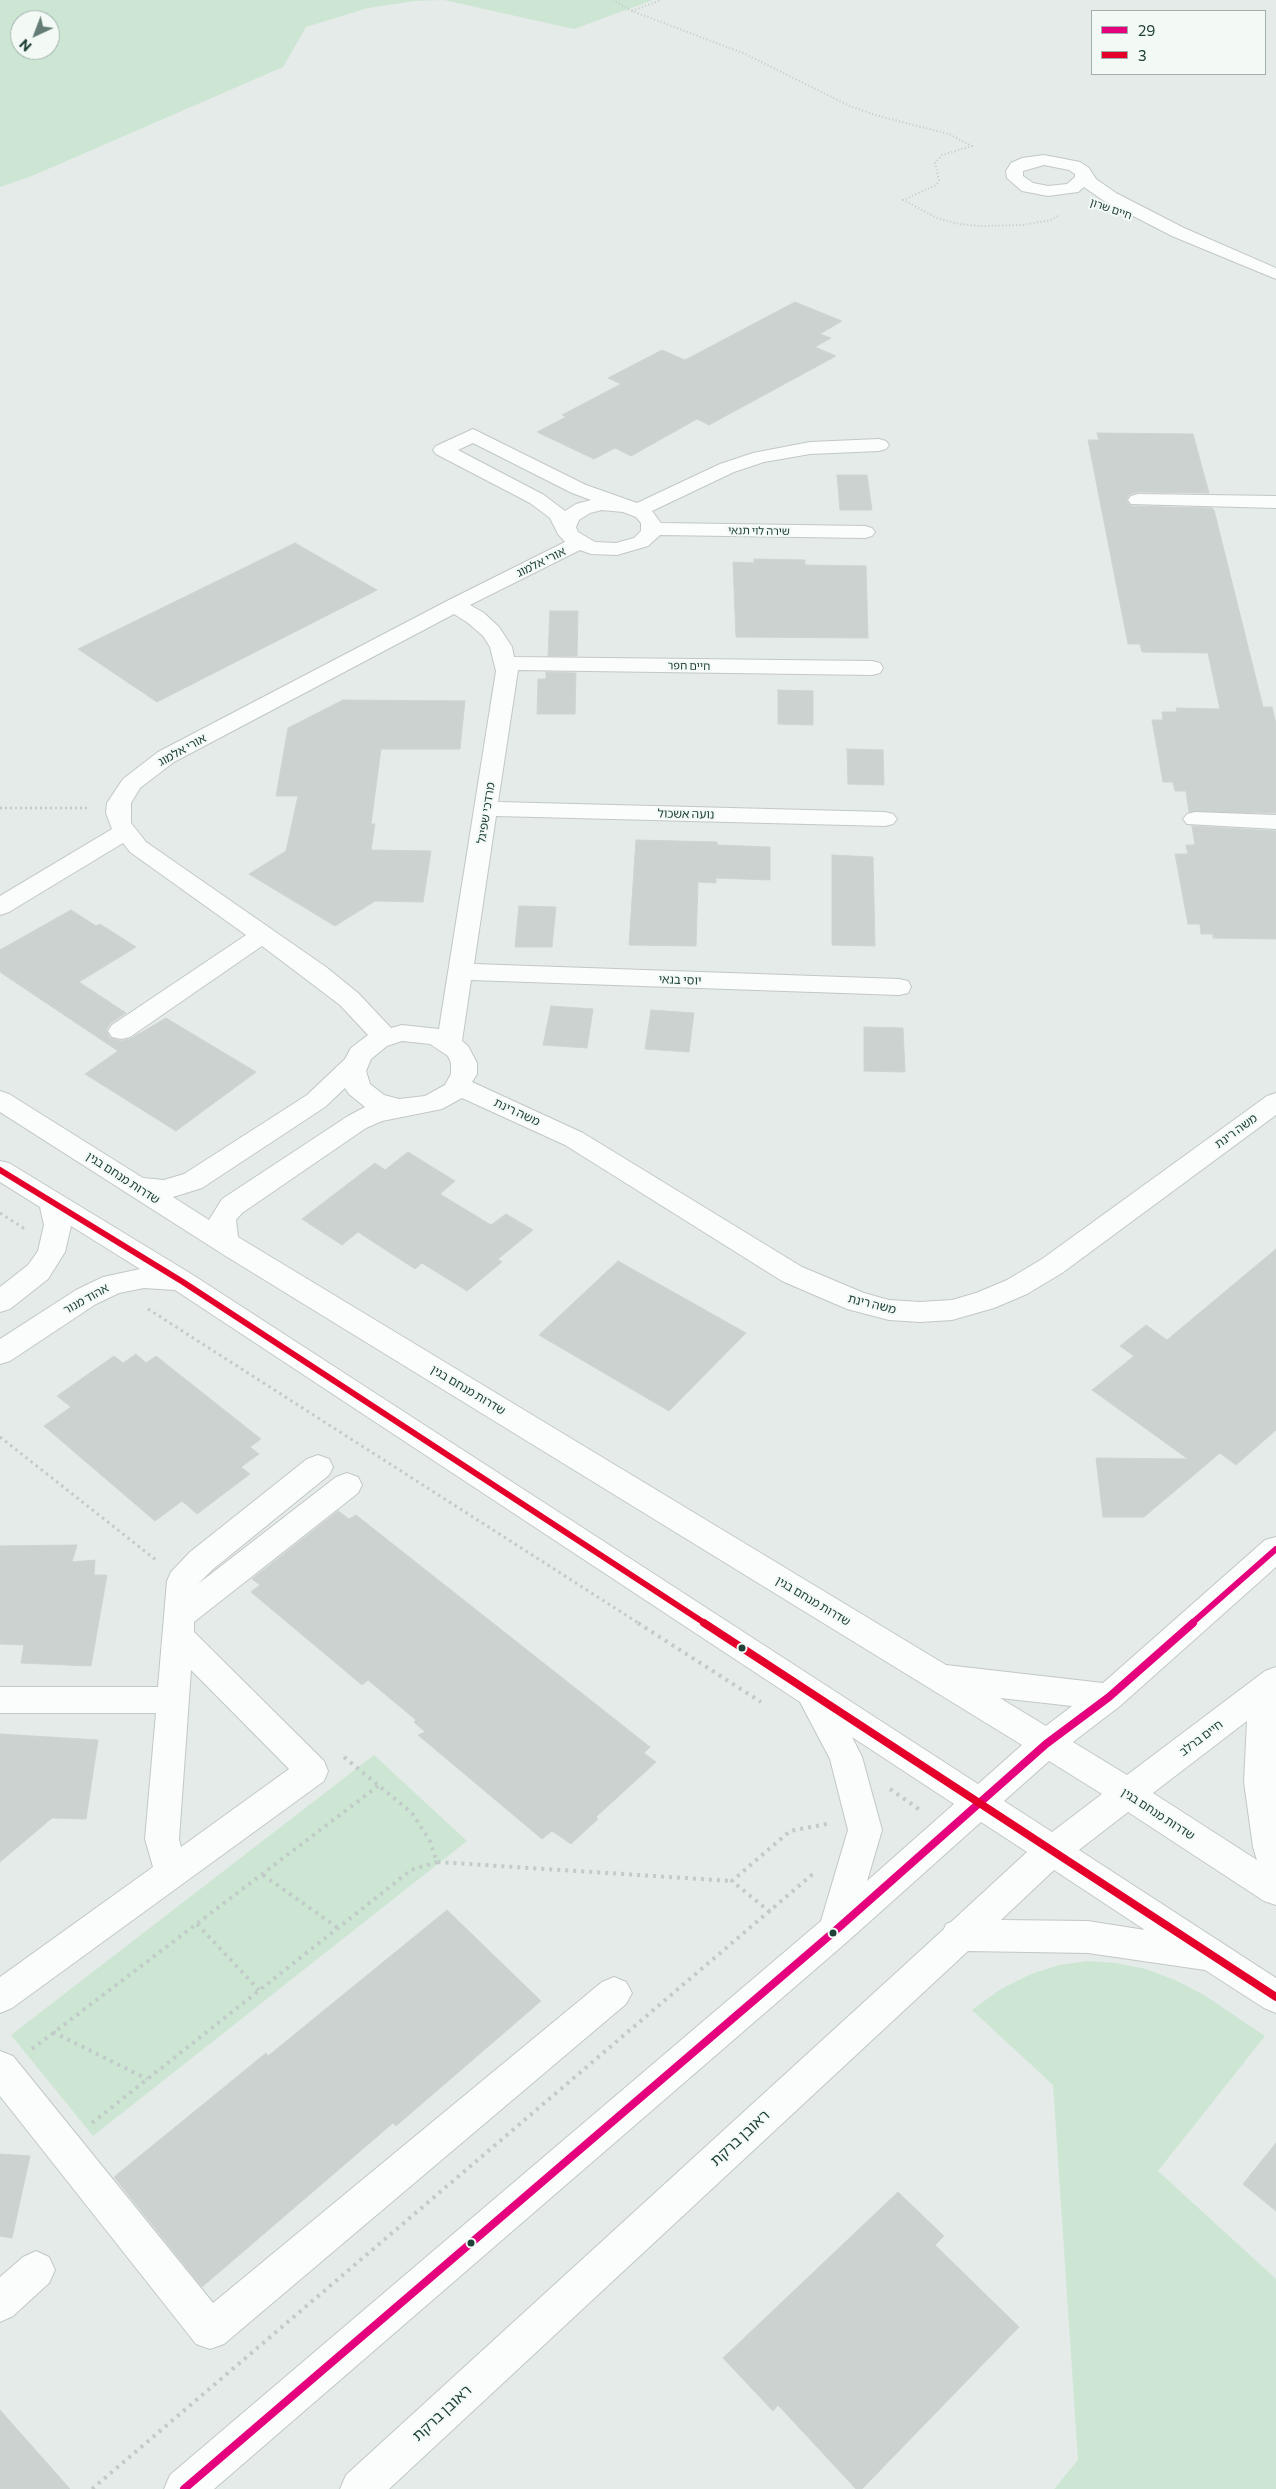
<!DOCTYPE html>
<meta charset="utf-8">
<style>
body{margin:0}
#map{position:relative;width:1276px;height:2489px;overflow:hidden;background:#e5ebe8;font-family:Commissioner,sans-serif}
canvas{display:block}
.legend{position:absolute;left:1091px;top:10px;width:175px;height:65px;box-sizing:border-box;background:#f3faf6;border:1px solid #9fb0aa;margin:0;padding:6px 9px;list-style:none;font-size:15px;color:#204138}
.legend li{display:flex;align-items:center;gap:10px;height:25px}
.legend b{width:25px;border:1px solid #9fb0aa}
.north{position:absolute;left:10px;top:10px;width:50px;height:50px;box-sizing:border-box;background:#f3faf6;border:1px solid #9fb0aa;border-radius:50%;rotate:223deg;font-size:14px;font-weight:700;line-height:20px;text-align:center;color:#204138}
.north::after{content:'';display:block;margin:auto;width:18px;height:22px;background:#657c76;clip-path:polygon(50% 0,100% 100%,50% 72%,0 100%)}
</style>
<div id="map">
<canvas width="1276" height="2489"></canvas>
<ul class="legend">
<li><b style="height:6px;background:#e5007d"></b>29</li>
<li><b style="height:6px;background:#e4002b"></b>3</li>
</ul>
<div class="north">N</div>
</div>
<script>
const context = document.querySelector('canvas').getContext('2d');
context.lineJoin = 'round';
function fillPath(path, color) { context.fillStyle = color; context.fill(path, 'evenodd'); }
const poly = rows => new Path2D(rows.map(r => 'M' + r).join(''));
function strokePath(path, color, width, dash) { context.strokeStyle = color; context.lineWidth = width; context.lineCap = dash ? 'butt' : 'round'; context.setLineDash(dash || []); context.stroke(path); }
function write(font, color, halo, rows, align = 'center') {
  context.font = font + ' Commissioner,"Noto Sans Hebrew",sans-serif'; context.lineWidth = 4; context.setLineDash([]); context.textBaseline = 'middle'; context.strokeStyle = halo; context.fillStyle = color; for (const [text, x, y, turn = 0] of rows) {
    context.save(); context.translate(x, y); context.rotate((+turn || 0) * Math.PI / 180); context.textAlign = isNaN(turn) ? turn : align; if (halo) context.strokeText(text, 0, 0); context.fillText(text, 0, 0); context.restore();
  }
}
fillPath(poly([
 [0,0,653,0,574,29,444,0,415,1,368,8,306,27,283,67,32,176,0,187],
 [20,20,50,20,50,50,20,50],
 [374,1755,467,1841,93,2136,11,2035],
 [1088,1961,1116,1963,1146,1969,1175,1980,1204,1995,1265,2036,1158,2171,1276,2279,1276,2489,1054,2489,1078,2460,1053,2085,972,2010,1001,1989,1031,1974,1059,1965]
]), '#cde6d4');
const building = poly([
 [795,302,842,321,820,334,831,338,815,347,836,356,709,425,697,419,631,456,615,448,594,459,537,432,566,417,562,415,621,384,608,378,662,350,685,360,795,302],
 [1097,433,1193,434,1209,493,1138,492,1130,494,1126,500,1131,506,1212,508,1214,510,1263,707,1272,707,1276,724,1276,813,1189,812,1186,791,1175,791,1173,782,1163,782,1152,720,1163,720,1162,712,1177,712,1176,708,1220,709,1208,653,1142,652,1140,644,1128,644,1088,440,1099,440,1097,433],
 [837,475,867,475,872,510,840,510,837,475],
 [295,543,377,590,157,702,78,649,295,543],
 [754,559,805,560,805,565,866,566,868,638,736,637,733,562,754,563,754,559],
 [550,611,578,611,577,656,548,656,550,611],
 [546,672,576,673,575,714,537,714,538,679,546,679,546,672],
 [778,690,813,691,813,725,778,724,778,690],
 [343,700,465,701,460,749,381,749,371,824,375,824,371,850,431,851,423,902,375,901,335,926,249,874,286,851,298,796,276,796,288,728,343,700],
 [847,749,883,750,884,785,848,784,847,749],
 [1192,826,1276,831,1276,939,1213,938,1213,934,1201,934,1200,924,1188,924,1175,854,1188,854,1186,845,1195,845,1192,826],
 [636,840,717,842,717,845,770,847,770,880,716,878,716,883,698,882,696,946,629,945,636,840],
 [832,855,873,857,875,946,832,945,832,855],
 [519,906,556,907,552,947,515,947,519,906],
 [71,910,96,926,100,924,136,947,79,982,126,1013,111,1023,106,1030,110,1038,121,1041,130,1039,166,1018,256,1072,176,1131,85,1074,118,1051,0,972,0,950,71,910],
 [551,1006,593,1009,587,1048,543,1045,551,1006],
 [651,1010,694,1013,689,1052,645,1049,651,1010],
 [864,1027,903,1028,905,1072,864,1071,864,1027],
 [408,1152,455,1181,440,1194,491,1225,506,1214,533,1230,498,1259,502,1262,467,1291,422,1263,415,1269,358,1232,342,1245,302,1219,375,1163,385,1170,408,1152],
 [1276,1249,1276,1430,1236,1465,1220,1453,1144,1517,1103,1517,1096,1458,1188,1459,1092,1390,1134,1356,1120,1346,1146,1325,1167,1340,1276,1249],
 [618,1261,746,1333,669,1411,539,1335,618,1261],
 [136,1354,146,1363,156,1356,261,1439,250,1447,259,1454,241,1467,250,1474,197,1514,182,1501,155,1521,44,1426,71,1407,57,1396,114,1356,123,1363,136,1354],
 [338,1511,349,1519,356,1515,650,1747,644,1753,656,1762,596,1817,598,1819,571,1844,552,1831,542,1839,418,1735,425,1732,414,1722,416,1720,368,1680,362,1685,251,1592,260,1585,252,1579,338,1511],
 [77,1545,72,1562,95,1560,94,1575,107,1575,91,1666,21,1663,24,1645,0,1644,0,1546,77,1545],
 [0,1734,98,1740,86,1819,52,1818,0,1862,0,1734],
 [447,1910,541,2001,396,2126,393,2123,202,2287,114,2177,266,2053,268,2056,447,1910],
 [1276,2143,1276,2211,1243,2184,1276,2143],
 [0,2154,30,2156,12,2238,0,2236,0,2154],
 [898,2192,944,2236,935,2245,1019,2327,862,2489,856,2489,778,2405,773,2411,723,2358,898,2192],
 [0,2410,70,2489,0,2489,0,2410]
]);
fillPath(building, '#ccd2cf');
strokePath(building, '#ced4d1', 1);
const minor = poly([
 [1044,155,1080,162,1089,168,1096,179,1116,193,1184,228,1276,268,1276,279,1172,236,1104,201,1084,187,1078,192,1048,196,1022,191,1007,178,1006,171,1011,163,1022,158,1044,155],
 [1044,165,1069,170,1075,174,1075,177,1067,184,1048,186,1033,183,1023,176,1023,171,1044,165],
 [473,429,586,485,637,503,720,464,753,453,810,442,879,439,886,441,889,445,886,449,879,451,810,454,764,462,734,472,652,511,661,523,865,526,872,528,875,532,872,536,865,538,660,535,648,546,617,555,591,554,580,550,470,605,484,613,499,627,512,647,514,657,872,661,880,663,883,668,880,673,872,675,518,670,498,802,885,812,893,814,897,819,893,824,885,826,496,816,474,964,899,979,908,981,911,987,908,993,899,995,471,980,462,1041,468,1046,477,1063,477,1074,472,1082,583,1133,802,1267,864,1293,889,1300,920,1302,952,1300,976,1293,1007,1280,1042,1259,1267,1096,1276,1093,1276,1115,1062,1273,1027,1294,994,1308,952,1320,920,1322,889,1320,847,1309,782,1281,565,1145,462,1098,442,1109,382,1121,366,1128,242,1213,236,1220,238,1237,946,1665,1103,1683,1265,1540,1276,1537,1276,1567,1120,1706,1073,1742,1127,1775,1265,1671,1276,1667,1276,1905,1264,1901,1128,1812,1079,1850,1276,1978,1276,2013,1264,2008,1205,1970,1088,1953,968,1951,389,2489,340,2489,346,2475,944,1929,946,1924,951,1922,1027,1852,981,1822,848,1941,214,2489,164,2489,170,2475,821,1921,848,1830,830,1759,800,1702,175,1290,144,1288,119,1293,96,1304,10,1361,0,1364,0,1339,76,1290,103,1277,140,1269,71,1226,65,1252,48,1279,10,1309,0,1312,0,1287,28,1265,38,1251,44,1225,40,1207,0,1182,0,1161,9,1163,193,1275,978,1784,1022,1745,224,1255,0,1112,0,1091,9,1094,143,1178,164,1180,184,1174,307,1095,345,1059,351,1048,368,1035,340,1005,262,946,130,1037,121,1039,112,1037,108,1031,112,1025,246,935,130,852,123,843,9,912,0,915,0,896,112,829,106,813,107,803,123,779,158,752,447,601,565,542,558,534,550,518,530,503,436,454,433,450,436,446,473,429],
 [473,443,572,493,591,500,576,504,565,511,544,495,458,450,473,443],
 [602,510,623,512,636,517,641,523,641,531,634,538,616,543,595,542,578,532,576,527,579,520,590,513,602,510],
 [454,614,468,623,483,636,490,647,496,671,439,1029,402,1025,391,1028,358,993,326,967,146,842,131,823,131,803,140,788,174,762,454,614],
 [402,1041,430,1044,448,1056,451,1063,451,1074,445,1085,425,1096,399,1099,384,1095,370,1084,366,1071,371,1059,387,1046,402,1041],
 [345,1088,349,1094,365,1107,348,1116,222,1199,209,1220,173,1197,202,1188,325,1107,345,1088],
 [1000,1698,1072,1706,1046,1726,1000,1698],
 [1247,1721,1244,1782,1253,1847,1257,1860,1153,1793,1247,1721],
 [852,1737,954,1804,867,1881,882,1830,862,1757,852,1737],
 [1049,1761,1102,1794,1052,1832,1004,1801,1049,1761],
 [1054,1870,1145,1930,1088,1921,1001,1920,1054,1870],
 [1138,494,1276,496,1276,508,1131,504,1128,500,1131,496,1138,494],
 [1195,812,1276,815,1276,829,1187,824,1183,819,1187,814,1195,812],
 [318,1455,329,1459,333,1467,329,1475,212,1570,198,1584,336,1477,347,1473,358,1477,362,1485,358,1493,194,1622,194,1632,324,1761,328,1771,324,1781,12,2008,0,2013,0,1977,153,1867,145,1839,156,1713,0,1713,0,1687,158,1687,167,1581,171,1572,190,1552,307,1459,318,1455],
 [191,1670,289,1769,181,1847,179,1839,191,1670],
 [614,1977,626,1982,632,1993,626,2004,224,2344,210,2349,196,2344,0,2096,0,2051,13,2056,213,2303,602,1982,614,1977],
 [36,2251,49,2257,55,2270,49,2283,13,2316,0,2322,0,2277,23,2257,36,2251]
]);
strokePath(minor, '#c2c8c5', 2);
strokePath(poly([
 [613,0,632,11,743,53,850,106,875,115,949,134,972,146,942,155,935,163,939,180,936,185,903,200,937,218,959,224,981,226,1023,225,1051,220,1060,215],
 [632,11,661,0]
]), '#c1cbc8', 2, [1, 2.5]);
strokePath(poly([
 [0,808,88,808]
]), '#c1cbc8', 2.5, [2, 3]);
strokePath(poly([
 [0,1213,25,1229],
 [148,1309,640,1624],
 [0,1437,156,1560]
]), '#c1cbc8', 3, [2.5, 4]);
strokePath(poly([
 [638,1623,761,1702],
 [344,1757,412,1813,430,1841,437,1862,732,1881],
 [890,1789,920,1810],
 [263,1875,338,1928],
 [770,1912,732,1881,790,1831,827,1824],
 [197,1924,259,1990],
 [53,2032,147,2079],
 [32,2049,378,1786],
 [92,2123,411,1870,437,1862],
 [92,2489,814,1873]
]), '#c1cbc8', 4, [3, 5]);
fillPath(minor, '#fbfcfc');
strokePath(poly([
 [1191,1624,1276,1549]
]), '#e5007d', 6);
strokePath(poly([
 [184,2489,836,1930,1046,1744,1109,1697,1193,1623]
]), '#e5007d', 8);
strokePath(poly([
 [0,1170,183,1282,706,1624]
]), '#e4002b', 6);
strokePath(poly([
 [704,1623,1276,1997]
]), '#e4002b', 8);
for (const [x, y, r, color] of [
 [742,1648,4.5,"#204138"],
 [833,1933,4.5,"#204138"],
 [471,2243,4.5,"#204138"]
]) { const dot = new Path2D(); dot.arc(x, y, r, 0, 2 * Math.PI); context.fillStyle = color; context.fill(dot); strokePath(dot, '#f3faf6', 2); }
write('11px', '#204138', '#f3faf6', [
 ["חיים שרון",1111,209,19],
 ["שירה לוי תנאי",759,531,1],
 ["חיים חפר",689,666,1]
]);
write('12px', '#204138', '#f3faf6', [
 ["אורי אלמוג",541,562,-26],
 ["אורי אלמוג",182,750,-29],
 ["מרדכי שפיגל",486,813,-81],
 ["נועה אשכול",686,814,1],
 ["יוסי בנאי",680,980,2],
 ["משה רינת",517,1112,25],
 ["משה רינת",1236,1131,-36],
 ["שדרות מנחם בגין",123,1178,33],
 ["אהוד מנור",86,1299,-29],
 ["משה רינת",872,1304,14],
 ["שדרות מנחם בגין",468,1390,31],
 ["שדרות מנחם בגין",813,1601,31],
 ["חיים ברלב",1201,1738,-37],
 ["שדרות מנחם בגין",1158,1814,33]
]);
write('15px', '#204138', '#f3faf6', [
 ["ראובן ברקת",740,2138,-43],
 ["ראובן ברקת",442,2413,-43]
]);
</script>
